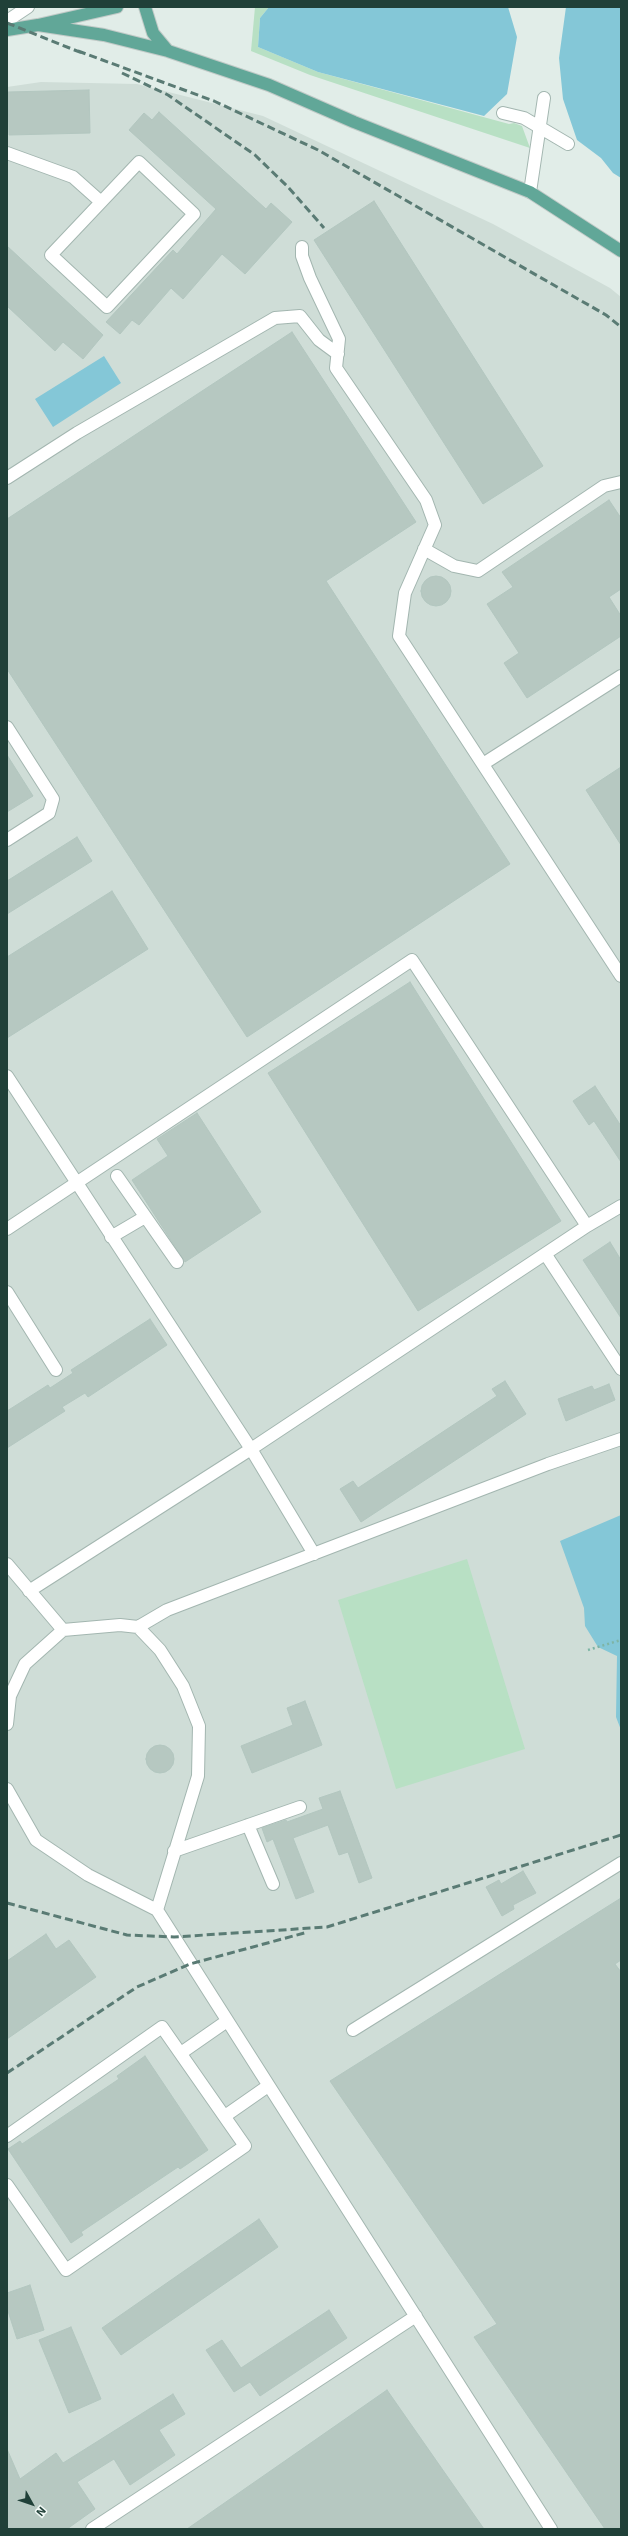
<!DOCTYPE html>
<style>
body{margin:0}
#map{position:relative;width:628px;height:2536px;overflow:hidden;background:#e1ede8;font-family:"Exo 2",sans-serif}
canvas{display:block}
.frame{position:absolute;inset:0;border:8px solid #204038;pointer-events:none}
.north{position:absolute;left:12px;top:2484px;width:40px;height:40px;-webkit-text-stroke:3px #f2f9f6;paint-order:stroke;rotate:130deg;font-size:11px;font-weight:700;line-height:16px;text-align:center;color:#204038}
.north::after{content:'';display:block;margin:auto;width:14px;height:18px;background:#204038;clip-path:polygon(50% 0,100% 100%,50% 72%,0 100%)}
</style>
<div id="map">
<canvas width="628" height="2536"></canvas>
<div class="frame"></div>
<div class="north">N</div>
</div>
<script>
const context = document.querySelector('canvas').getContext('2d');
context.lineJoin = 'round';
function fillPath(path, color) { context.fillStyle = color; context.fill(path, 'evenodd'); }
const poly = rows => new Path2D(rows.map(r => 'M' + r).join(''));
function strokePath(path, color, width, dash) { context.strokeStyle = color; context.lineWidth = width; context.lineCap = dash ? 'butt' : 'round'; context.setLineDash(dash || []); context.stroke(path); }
fillPath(poly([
 [41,82,137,84,263,116,493,224,610,288,621,297,621,2529,7,2529,7,87]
]), '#cfddd7');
fillPath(poly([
 [255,7,269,7,260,18,258,47,318,72,509,124,514,123,522,126,530,148,310,75,251,51],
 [467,1559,525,1749,396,1789,338,1600]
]), '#b8e0c4');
fillPath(poly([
 [269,7,508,7,517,37,507,94,484,116,318,72,258,47,260,18],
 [566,7,621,7,621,178,613,173,601,158,577,140,563,99,559,58],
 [104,356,121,383,53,427,35,399],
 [621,1515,621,1730,616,1717,617,1656,598,1647,585,1626,584,1608,560,1541]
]), '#84c7d7');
const building = poly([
 [89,90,90,133,9,135,8,92,89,90],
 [159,112,266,209,271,203,292,222,245,274,222,254,183,299,171,288,139,325,132,320,120,334,106,322,173,250,177,254,216,209,129,130,144,113,152,120,159,112],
 [374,201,543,466,483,504,314,240,374,201],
 [7,246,103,335,83,359,63,342,55,351,7,306,7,246],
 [292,332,416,522,326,581,510,864,247,1037,7,669,7,519,292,332],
 [609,500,621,518,621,589,609,597,621,616,621,636,527,698,504,663,519,653,487,604,513,587,502,572,609,500],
 '421 591a15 15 0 1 1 30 0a15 15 0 1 1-30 0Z',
 [7,755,33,796,7,812,7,755],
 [621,767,621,845,586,790,621,767],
 [77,837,92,861,7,914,7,881,77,837],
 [112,891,148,949,7,1038,7,957,112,891],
 [410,982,561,1221,418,1311,268,1073,410,982],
 [595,1086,621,1126,621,1162,594,1121,589,1125,573,1101,595,1086],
 [197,1113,261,1212,185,1262,132,1180,168,1156,157,1139,197,1113],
 [610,1242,621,1260,621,1318,583,1260,610,1242],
 [150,1319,167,1345,88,1397,85,1393,62,1407,65,1411,7,1448,7,1411,48,1385,50,1388,73,1373,71,1370,150,1319],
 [505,1381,526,1414,361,1522,340,1489,353,1481,358,1488,497,1396,492,1389,505,1381],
 [609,1384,615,1400,566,1421,558,1399,592,1386,594,1390,609,1384],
 [305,1701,322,1745,252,1773,241,1746,293,1725,287,1708,305,1701],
 '146 1759a14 14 0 1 1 28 0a14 14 0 1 1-28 0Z',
 [340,1791,372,1878,359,1883,348,1852,339,1855,328,1825,293,1838,314,1892,296,1899,273,1839,267,1842,262,1828,286,1820,287,1822,323,1809,319,1798,340,1791],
 [523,1871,536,1893,513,1905,514,1909,502,1916,486,1887,499,1880,501,1884,523,1871],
 [621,1898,621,1960,615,1964,621,1972,621,2529,605,2529,474,2337,497,2324,330,2081,621,1898],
 [46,1934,56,1949,69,1940,96,1977,7,2039,7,1961,46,1934],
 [145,2056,208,2150,180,2169,178,2167,81,2232,83,2235,71,2243,8,2149,20,2141,22,2144,119,2079,117,2076,145,2056],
 [259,2219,278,2247,121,2355,102,2328,259,2219],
 [30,2285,44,2330,17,2339,7,2308,7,2293,30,2285],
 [329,2310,347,2338,260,2396,250,2382,234,2392,206,2350,222,2340,241,2368,329,2310],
 [71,2327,101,2399,69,2413,39,2340,71,2327],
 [387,2390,484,2529,187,2529,387,2390],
 [173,2394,185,2414,159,2430,175,2455,130,2485,114,2459,77,2482,95,2509,67,2529,7,2529,7,2449,20,2479,56,2453,63,2463,173,2394]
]);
fillPath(building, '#b6c8c1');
strokePath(building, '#b3c7c0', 1);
const minor = poly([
 [7,21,28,7],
 [503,113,524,118,568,144],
 [7,153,73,177,101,202],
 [139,162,194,214,107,307,51,255,139,162],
 [530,192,544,98],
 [302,247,302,256,310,278,339,339,336,368,426,500,435,525,405,593,399,636,621,976],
 [7,478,77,433,275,318,300,316,319,340,338,354],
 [424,549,454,566,478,571,604,486,621,482],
 [7,727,53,799,49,813,7,840],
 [483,764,621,676],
 [7,1076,251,1449,587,1226,621,1206],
 [117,1176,177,1262],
 [7,1229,412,960,587,1226],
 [111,1237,145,1217],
 [546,1255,621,1369],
 [7,1292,56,1370],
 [7,1564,63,1630],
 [29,1591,251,1449,314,1554],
 [138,1627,167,1610,548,1464,621,1439],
 [7,1724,10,1696,25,1664,63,1630,120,1625,138,1627,160,1650,183,1686,199,1726,198,1776,157,1910],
 [7,1789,36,1840,88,1875,157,1910,551,2529],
 [248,1825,273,1884],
 [174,1851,300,1807],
 [353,2030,621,1863],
 [181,2053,227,2021],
 [225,2116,268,2086],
 [7,2136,162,2027,245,2146,66,2270,7,2185],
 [92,2529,416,2316]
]);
const major = poly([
 [145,7,153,33,168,51],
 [38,25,104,35,168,51,269,85,354,122,530,192,621,251],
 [7,30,38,25,117,7]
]);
strokePath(minor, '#a3b6b0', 14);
strokePath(major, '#c1cac7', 14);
strokePath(poly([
 [588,1650,621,1640]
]), '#7eb4a5', 2.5, [2, 3]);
strokePath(minor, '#fff', 12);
strokePath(major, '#61a798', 12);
strokePath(poly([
 [7,23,82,53],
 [78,51,214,101,318,150,606,315,621,327],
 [122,73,168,95,255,155,288,187,324,228],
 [7,1903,127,1935,174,1937,327,1927,621,1835],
 [7,2073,137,1987,190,1964,308,1932]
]), '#5a7b74', 3, [8, 4]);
</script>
